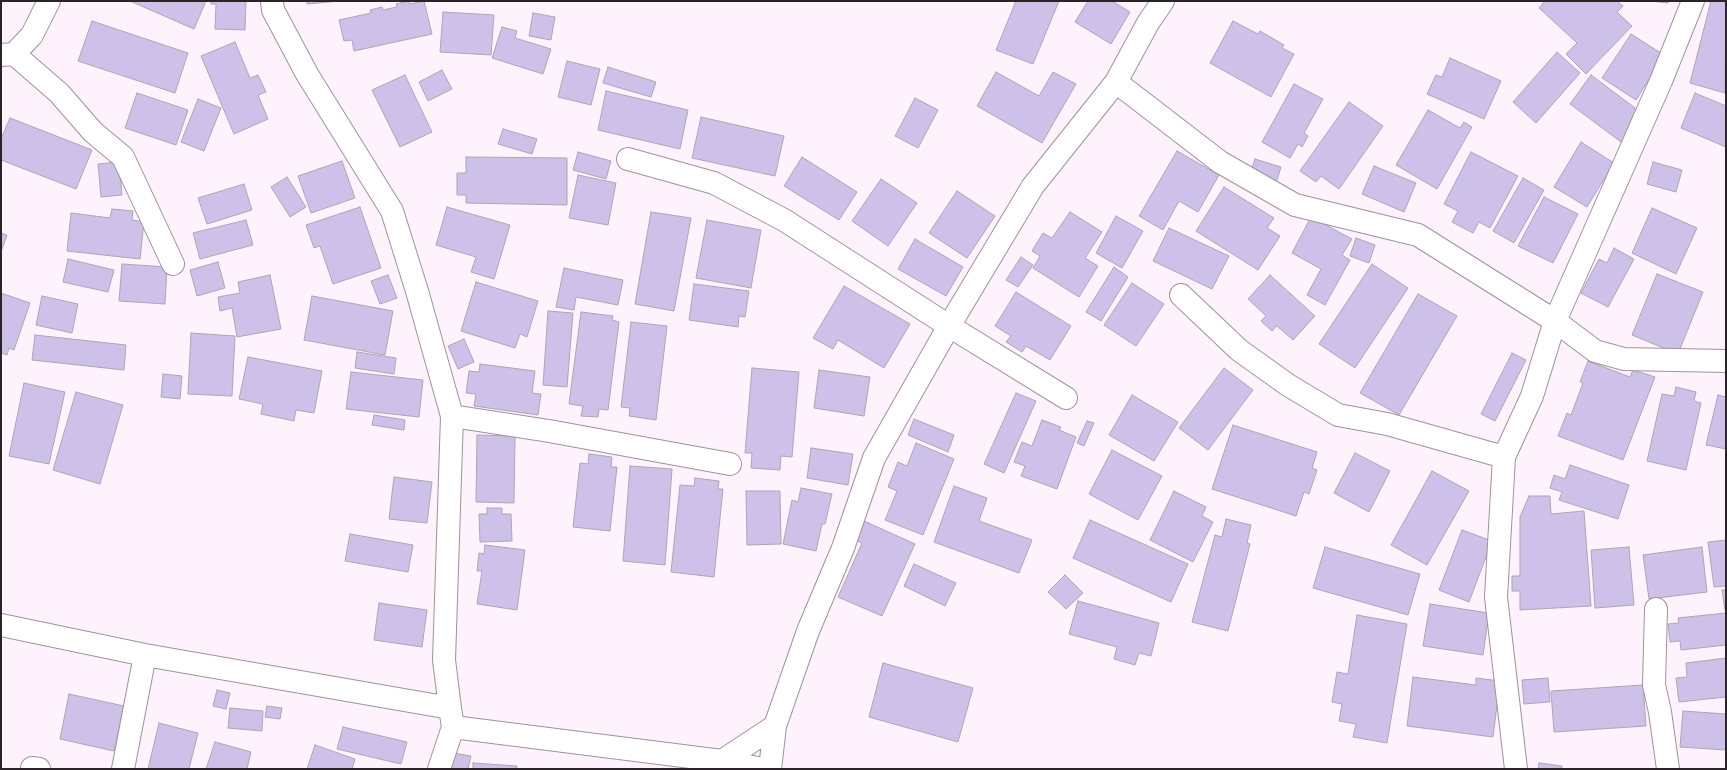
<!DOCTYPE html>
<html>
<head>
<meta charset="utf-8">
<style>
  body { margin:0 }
  #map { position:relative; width:1727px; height:770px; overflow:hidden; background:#fef2fc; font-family:Roboto,sans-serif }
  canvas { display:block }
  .frame { position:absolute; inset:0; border:2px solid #2a2429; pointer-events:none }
</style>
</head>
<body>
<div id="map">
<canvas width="1727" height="770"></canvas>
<div class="frame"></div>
</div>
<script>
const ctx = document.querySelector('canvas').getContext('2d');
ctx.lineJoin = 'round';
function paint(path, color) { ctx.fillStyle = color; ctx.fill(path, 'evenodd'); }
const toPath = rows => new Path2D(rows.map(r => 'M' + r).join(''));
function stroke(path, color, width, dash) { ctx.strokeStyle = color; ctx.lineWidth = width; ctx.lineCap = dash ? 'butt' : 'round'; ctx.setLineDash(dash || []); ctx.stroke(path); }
const building = toPath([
  [130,1,206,1,194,29,130,1],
  [211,1,246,1,245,30,215,29,216,4,211,4,211,1],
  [307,1,340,1,307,4,307,1],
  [409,1,410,4,424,1,432,34,354,51,352,40,344,41,339,20,371,13,370,10,382,7,383,10,397,7,396,4,409,1],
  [1016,1,1059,1,1033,64,996,50,1016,1],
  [1088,1,1112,1,1130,12,1111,44,1075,22,1088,1],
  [1545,1,1617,1,1623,6,1617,12,1632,26,1586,74,1566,54,1577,43,1539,8,1545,1],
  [1650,1,1668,1,1668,3,1650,1],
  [1711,1,1726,1,1725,93,1690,83,1711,1],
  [443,12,494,15,491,55,440,52,443,12],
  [533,13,555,17,551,40,529,36,533,13],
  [92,21,188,53,175,93,78,61,92,21],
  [1233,21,1258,34,1260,31,1284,45,1282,48,1294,54,1271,97,1210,63,1233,21],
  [502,27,517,31,515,38,551,49,543,74,492,58,502,27],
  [1631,34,1664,55,1636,100,1602,78,1631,34],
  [235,42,250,78,258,75,266,92,258,95,268,119,234,134,201,56,235,42],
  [1557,52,1580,73,1536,123,1513,102,1557,52],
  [1450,58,1501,81,1484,119,1427,94,1436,75,1442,77,1450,58],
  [567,61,600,69,591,105,558,97,567,61],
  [608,67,656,82,651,97,603,83,608,67],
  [442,70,452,89,428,101,419,82,442,70],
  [996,72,1039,96,1053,72,1076,84,1042,143,977,106,996,72],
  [405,75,432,132,400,147,372,90,405,75],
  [1591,75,1643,114,1621,142,1570,104,1591,75],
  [1294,84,1323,99,1304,133,1308,136,1302,147,1298,144,1290,158,1262,142,1294,84],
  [606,91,688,110,680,149,598,130,606,91],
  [137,93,188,110,176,145,125,128,137,93],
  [1695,93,1726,106,1726,147,1681,128,1695,93],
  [915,98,938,110,918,148,895,136,915,98],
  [198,99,221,108,204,151,181,142,198,99],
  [1349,102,1383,126,1339,189,1321,176,1316,182,1300,171,1349,102],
  [1428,110,1460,128,1464,122,1472,127,1437,189,1396,165,1428,110],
  [701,117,784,136,775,176,692,158,701,117],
  [10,118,92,150,76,189,1,160,1,139,10,118],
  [503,129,537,139,532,154,498,144,503,129],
  [1581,142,1614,163,1587,207,1554,187,1581,142],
  [1177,151,1219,175,1198,212,1179,201,1163,230,1139,216,1177,151],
  [578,152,611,161,606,179,573,170,578,152],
  [1471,152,1518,176,1490,228,1479,222,1473,233,1452,222,1458,211,1444,204,1471,152],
  [466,157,567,158,567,205,466,203,466,195,457,195,457,173,466,173,466,157],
  [802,157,857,192,839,220,784,186,802,157],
  [1255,159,1281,167,1276,183,1250,174,1255,159],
  [342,161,355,198,311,213,298,176,342,161],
  [119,162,122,195,101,197,98,164,119,162],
  [1653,162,1682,170,1676,192,1647,184,1653,162],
  [1374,166,1416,183,1404,212,1362,194,1374,166],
  [578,175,616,183,608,225,569,218,578,175],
  [287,177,306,207,290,217,271,187,287,177],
  [1523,178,1544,190,1514,243,1493,231,1523,178],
  [881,179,917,203,888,246,852,221,881,179],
  [244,184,252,210,207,224,198,198,244,184],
  [1224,187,1274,218,1267,228,1280,236,1258,270,1196,231,1224,187],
  [957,191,995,216,967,258,929,233,957,191],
  [1544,197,1578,214,1553,263,1518,246,1544,197],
  [360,207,381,268,333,284,320,246,314,248,306,225,360,207],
  [447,207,510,225,494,279,471,272,476,257,436,245,447,207],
  [1652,208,1697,228,1676,274,1632,253,1652,208],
  [112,209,133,211,132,220,144,222,140,259,67,251,71,213,110,218,112,209],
  [651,212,691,218,674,311,635,304,651,212],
  [1070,212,1102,232,1085,258,1098,266,1079,297,1033,268,1040,256,1032,251,1043,233,1052,238,1070,212],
  [1116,216,1143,231,1122,268,1096,253,1116,216],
  [1311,217,1352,239,1342,255,1350,260,1325,305,1307,295,1321,269,1292,253,1311,217],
  [246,220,253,245,200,259,193,233,246,220],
  [707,220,761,230,751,288,696,278,707,220],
  [1169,228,1229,256,1212,289,1153,261,1169,228],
  [1,233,7,235,1,252,1,233],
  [1356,238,1375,245,1369,263,1350,256,1356,238],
  [915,239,963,267,946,296,898,269,915,239],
  [1614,248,1634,259,1608,307,1581,293,1599,259,1607,263,1614,248],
  [1021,257,1033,265,1018,287,1006,280,1021,257],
  [68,259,114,270,108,292,63,282,68,259],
  [218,262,225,288,197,296,190,270,218,262],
  [122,264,167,267,165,304,119,301,122,264],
  [1372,264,1408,288,1355,368,1319,344,1372,264],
  [1114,267,1128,277,1101,321,1086,312,1114,267],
  [564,268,623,280,618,305,576,297,574,310,556,307,564,268],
  [1657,274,1703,292,1678,354,1632,335,1657,274],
  [270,275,281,329,237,337,232,308,220,311,218,297,240,293,238,282,270,275],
  [388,275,397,298,380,304,371,281,388,275],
  [1270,275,1315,316,1293,340,1277,326,1272,331,1261,321,1266,316,1248,299,1270,275],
  [476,282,538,301,527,337,520,334,515,348,461,331,476,282],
  [1132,283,1164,304,1136,346,1104,325,1132,283],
  [694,284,749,291,745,317,739,316,738,327,689,320,694,284],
  [844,286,910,324,884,368,838,340,833,349,813,338,844,286],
  [1016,292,1071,326,1050,360,1026,346,1022,352,1006,342,1011,336,995,326,1016,292],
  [1,293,30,303,14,350,9,348,7,355,1,353,1,293],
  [1418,294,1457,316,1399,415,1360,393,1418,294],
  [42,296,78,304,72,333,36,325,42,296],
  [312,296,393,311,385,355,304,340,312,296],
  [548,311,573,313,567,387,543,385,548,311],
  [581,312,613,316,612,320,619,322,608,410,599,409,598,417,581,416,583,406,569,404,581,312],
  [631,322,667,326,656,420,629,416,630,408,621,407,631,322],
  [191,333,235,336,232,396,188,394,191,333],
  [35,335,126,345,124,370,32,360,35,335],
  [464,339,474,362,458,369,448,346,464,339],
  [357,352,396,358,394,374,355,368,357,352],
  [1512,353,1526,360,1495,421,1481,414,1512,353],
  [248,357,322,371,314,413,296,410,294,421,261,414,263,404,239,399,248,357],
  [1588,361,1630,377,1633,370,1655,377,1623,460,1558,436,1567,413,1571,415,1583,383,1580,382,1588,361],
  [480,364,535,371,532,393,541,394,538,415,474,406,476,394,466,393,469,371,479,372,480,364],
  [752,368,799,372,792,457,781,456,780,470,751,468,752,453,745,453,752,368],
  [1224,368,1253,390,1208,450,1179,428,1224,368],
  [819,370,870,377,864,416,814,408,819,370],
  [351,372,423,380,419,417,346,409,351,372],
  [163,374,182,376,180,399,161,397,163,374],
  [24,383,65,392,49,464,9,456,24,383],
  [1676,387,1696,392,1694,401,1701,403,1686,470,1647,461,1662,394,1674,396,1676,387],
  [76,392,123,405,100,484,53,470,76,392],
  [1016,393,1036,401,1004,473,984,464,1016,393],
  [1132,395,1178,422,1154,461,1109,435,1132,395],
  [1718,395,1726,397,1726,449,1706,445,1718,395],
  [374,415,405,420,404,430,372,425,374,415],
  [914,419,954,435,948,452,908,435,914,419],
  [1042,420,1061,427,1059,430,1076,437,1057,489,1021,476,1025,466,1014,462,1022,442,1032,446,1042,420],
  [1087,421,1094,423,1084,446,1077,443,1087,421],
  [1233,425,1317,452,1312,468,1317,470,1309,494,1304,492,1296,516,1212,489,1233,425],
  [477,435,515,436,514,503,476,502,477,435],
  [916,443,954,459,923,535,885,520,897,491,888,487,898,462,907,466,916,443],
  [811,448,853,454,848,485,807,478,811,448],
  [1112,450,1162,476,1138,520,1089,494,1112,450],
  [1355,453,1390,471,1369,512,1334,493,1355,453],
  [589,454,612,457,611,467,617,467,610,531,573,527,580,463,588,464,589,454],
  [1570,465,1629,485,1618,519,1559,500,1562,492,1550,488,1554,475,1565,479,1570,465],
  [630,466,672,469,665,565,623,561,630,466],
  [1432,471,1469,491,1427,565,1391,545,1432,471],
  [394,477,432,482,427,523,389,519,394,477],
  [695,478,719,481,718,489,723,489,714,577,671,572,680,485,694,486,695,478],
  [954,486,987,498,979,521,1032,540,1019,573,934,542,954,486],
  [801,488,832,494,825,524,822,524,816,551,783,544,792,500,798,502,801,488],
  [746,491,780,491,781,544,747,545,746,491],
  [1174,491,1206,507,1202,516,1213,522,1193,562,1150,540,1174,491],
  [1529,496,1550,496,1551,514,1584,511,1591,606,1520,610,1520,591,1512,591,1512,576,1520,576,1520,517,1529,496],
  [487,508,502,508,502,514,511,514,512,541,480,542,479,514,487,514,487,508],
  [1226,519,1251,525,1247,543,1250,544,1228,631,1192,622,1215,535,1222,537,1226,519],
  [1090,520,1188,564,1171,602,1073,558,1090,520],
  [864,521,915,544,882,616,838,597,862,543,855,540,864,521],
  [1462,530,1492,541,1469,602,1439,590,1462,530],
  [350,534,413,545,408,572,345,561,350,534],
  [1726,540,1726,586,1714,587,1708,542,1726,540],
  [485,545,525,550,517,610,477,604,482,571,477,571,479,553,484,554,485,545],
  [1325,547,1420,574,1408,615,1313,588,1325,547],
  [1629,547,1634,605,1595,608,1591,550,1629,547],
  [1702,547,1707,592,1649,599,1643,555,1702,547],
  [914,564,956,583,945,606,904,586,914,564],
  [1065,575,1083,593,1066,609,1048,592,1065,575],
  [1722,590,1726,590,1726,610,1725,610,1722,590],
  [1078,601,1159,623,1151,656,1139,653,1135,665,1114,659,1117,647,1069,634,1078,601],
  [379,603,427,610,422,647,374,640,379,603],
  [1430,604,1489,613,1483,655,1423,646,1430,604],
  [1726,613,1726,645,1681,650,1680,641,1670,642,1668,624,1679,623,1678,618,1726,613],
  [1357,615,1407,624,1387,743,1353,737,1356,724,1339,721,1342,704,1332,702,1337,672,1348,674,1357,615],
  [1726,658,1726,697,1679,702,1676,678,1687,677,1686,663,1726,658],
  [883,663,973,688,958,742,869,717,883,663],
  [1413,677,1476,685,1476,678,1500,681,1493,737,1407,726,1413,677],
  [1548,678,1550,702,1524,704,1522,680,1548,678],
  [1643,685,1646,726,1554,732,1551,691,1643,685],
  [217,690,230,693,226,709,213,706,217,690],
  [69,694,124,706,114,751,60,739,69,694],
  [267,706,282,708,280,719,265,717,267,706],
  [230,708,263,711,262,731,228,728,230,708],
  [1683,711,1726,714,1726,750,1680,747,1683,711],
  [159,723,198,733,189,769,148,769,159,723],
  [343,727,407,742,401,764,337,749,343,727],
  [215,742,251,752,247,769,206,769,215,742],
  [315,745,355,759,352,769,307,769,315,745],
  [454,753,471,756,468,769,451,769,454,753],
  [473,763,517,766,517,769,473,769,473,763],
  [1539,763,1562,766,1562,769,1538,769,1539,763]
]);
paint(building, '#cec1e9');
stroke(building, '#aaa6b5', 1);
const street = toPath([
  [272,1,273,10,307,74,392,211,417,291,452,416,444,660,450,708],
  [14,54,59,93,93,132,123,157,173,264],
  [1,55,14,54,32,35,49,1],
  [1116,82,1220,162,1295,205,1418,235,1555,321,1595,351,1624,359,1726,361],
  [628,159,714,183,784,220,949,326,1066,398],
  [1181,295,1239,350,1288,385,1338,415,1387,424,1504,457],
  [452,416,549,431,730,464],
  [1656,609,1654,685,1660,712,1668,769],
  [1,625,145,655,450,708,453,727,722,761,763,769],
  [722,761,775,726],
  [32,768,39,769],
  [123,769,145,655],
  [439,769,453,727],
  [770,769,775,726,808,631,843,548,874,458,949,326,1033,186,1116,82,1148,23,1163,1],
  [1516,769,1496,597,1504,457,1532,396,1555,321,1661,81,1693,1]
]);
stroke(street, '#a0929d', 24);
stroke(street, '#fff', 22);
</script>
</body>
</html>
